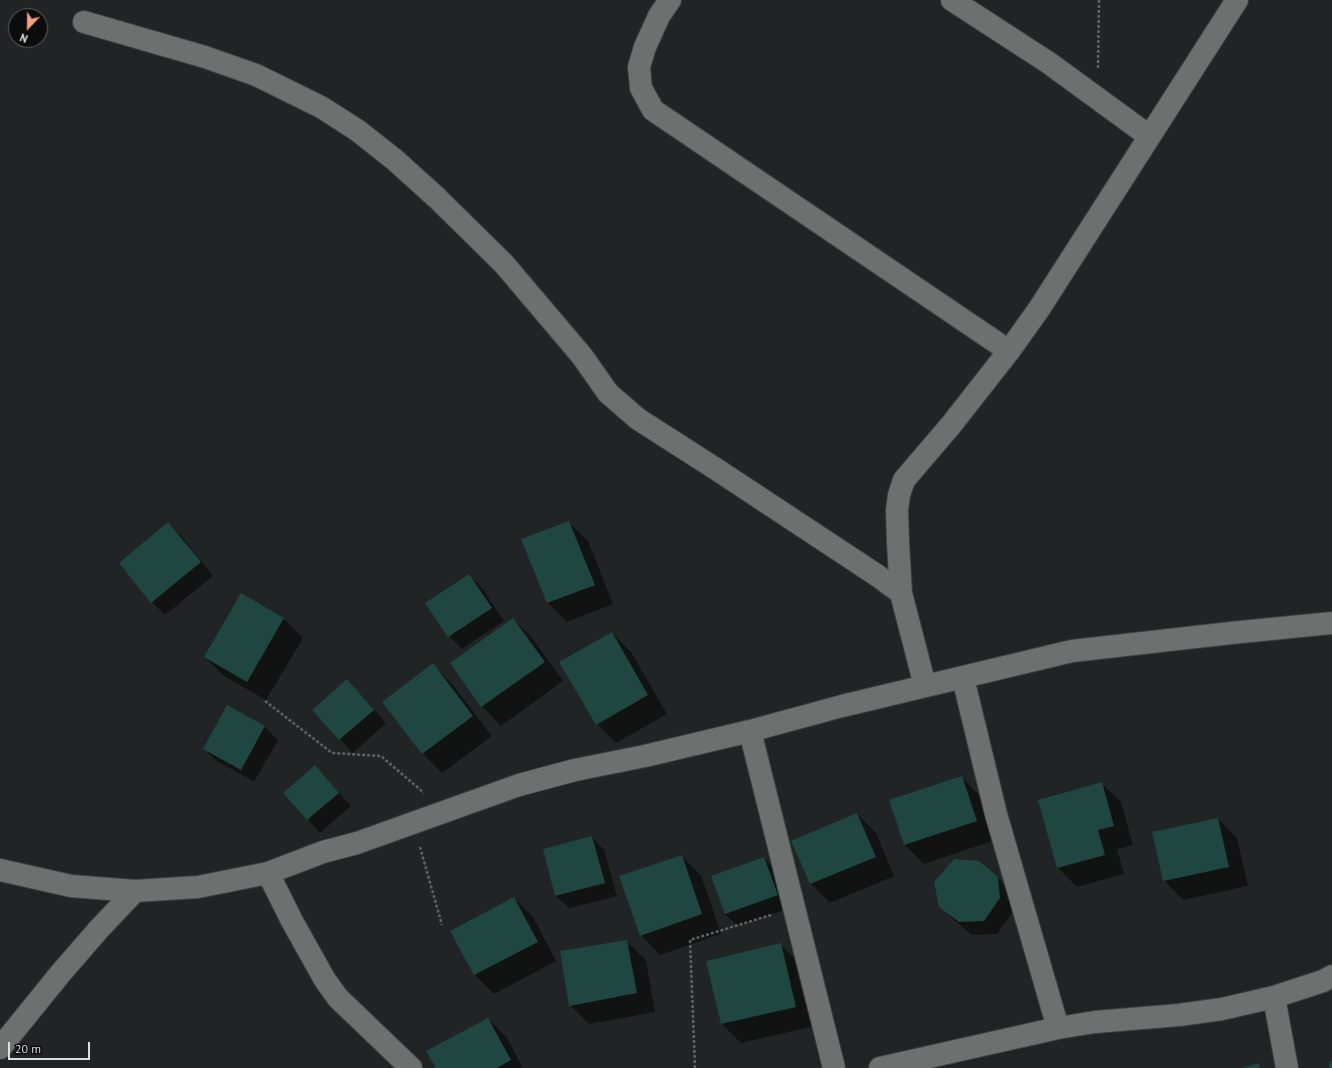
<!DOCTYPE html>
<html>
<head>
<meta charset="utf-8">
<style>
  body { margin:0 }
  #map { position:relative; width:1332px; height:1068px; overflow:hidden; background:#202424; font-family:"PT Sans",sans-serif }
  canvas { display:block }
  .north { position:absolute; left:8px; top:8px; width:40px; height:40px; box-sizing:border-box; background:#0b0d0d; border:1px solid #5f6161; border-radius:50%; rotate:202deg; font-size:11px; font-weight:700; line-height:16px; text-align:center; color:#dcdfdf }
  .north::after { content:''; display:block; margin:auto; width:14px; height:18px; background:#f49e87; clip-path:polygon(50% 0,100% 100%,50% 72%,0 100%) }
  .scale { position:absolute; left:8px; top:1042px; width:82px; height:18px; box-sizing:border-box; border:2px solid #dcdfdf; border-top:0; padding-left:5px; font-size:12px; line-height:14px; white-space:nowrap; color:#dcdfdf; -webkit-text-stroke:3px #0b0d0d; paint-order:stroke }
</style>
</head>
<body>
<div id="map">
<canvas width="1332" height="1068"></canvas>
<div class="north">N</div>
<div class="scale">20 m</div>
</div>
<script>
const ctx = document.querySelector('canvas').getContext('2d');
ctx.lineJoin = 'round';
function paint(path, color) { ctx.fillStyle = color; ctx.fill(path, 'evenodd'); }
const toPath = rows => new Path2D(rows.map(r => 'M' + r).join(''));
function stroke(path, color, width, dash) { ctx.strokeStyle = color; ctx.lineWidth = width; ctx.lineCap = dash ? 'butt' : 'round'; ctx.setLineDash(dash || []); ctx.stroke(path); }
paint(toPath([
  [568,522,588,541,613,604,567,622,548,603,523,540],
  [168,523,181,536,213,576,165,615,152,602],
  [469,575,482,588,504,621,462,649,449,636,427,603],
  [283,618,303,638,266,700,224,676,205,657],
  [513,619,532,638,563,681,501,726,482,706,451,663],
  [612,633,631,652,667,714,616,743,597,724],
  [433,665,452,684,492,736,442,773,423,754,384,702],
  [347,680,386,723,353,753,313,710],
  [227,706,265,727,278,740,254,782,217,761,204,749],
  [315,766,351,806,320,833,284,793],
  [962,778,981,797,995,840,924,864,905,845],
  [1101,783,1121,802,1133,845,1117,849,1124,874,1077,887,1058,868],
  [857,814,876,833,894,876,830,903,811,884,793,841],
  [1218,819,1237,838,1248,886,1183,900,1164,880],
  [592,837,604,850,617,896,569,908,556,896],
  [681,856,701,875,721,934,660,955,641,935],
  [764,858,777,871,790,908,738,926,725,914],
  [997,877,1010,891,1013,912,997,934,972,935,953,919,940,906],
  [514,898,533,917,556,961,494,994,475,975,452,931],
  [626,941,646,960,655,1012,589,1024,570,1005],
  [780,944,799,963,815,1026,741,1043,722,1024],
  [488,1019,507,1038,523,1068,437,1068]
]), '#0007');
paint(toPath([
  [569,521,595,585,547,603,521,539],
  [168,522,201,562,151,603,119,563],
  [469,574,492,608,448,637,425,603],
  [241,593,284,618,247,682,204,657],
  [513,618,545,662,481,707,450,663],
  [612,632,648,695,596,725,559,662],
  [433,663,473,716,422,754,382,702],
  [347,679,374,710,339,740,312,710],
  [227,705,265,726,241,770,203,749],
  [315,765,339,793,307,820,283,793],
  [962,776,977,821,904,845,889,800],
  [1102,782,1114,826,1098,830,1105,855,1057,868,1038,800],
  [857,813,876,857,810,884,791,841],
  [1218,818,1229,867,1163,881,1152,832],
  [592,836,605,883,555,896,543,849],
  [682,855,702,914,640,936,619,876],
  [764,857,778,895,725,914,711,876],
  [954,859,979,861,998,877,1000,898,984,921,959,922,939,907,934,882],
  [514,897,538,942,474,975,450,931],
  [627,940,637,993,569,1006,560,951],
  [781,943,796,1007,721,1024,706,961],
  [488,1018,511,1060,497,1068,436,1068,426,1051],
  [1330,1061,1332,1061,1332,1068,1329,1068],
  [1259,1063,1260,1068,1242,1068]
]), '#1f4641');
const minor = toPath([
  [670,0,659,16,645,47,639,67,641,88,653,110,1009,351],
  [952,0,1049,63,1149,136],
  [84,22,205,57,256,75,321,107,357,130,395,160,437,198,504,264,582,356,608,393,638,419,716,469,878,576,901,593],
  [963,678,996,814,1058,1028],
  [925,686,901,593,898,543,897,510,899,495,904,480,951,425,1009,351,1039,309,1237,0],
  [750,731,834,1068],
  [0,870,71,886,135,891,198,887,268,873,323,852,357,843,519,785,575,770,645,756,750,731,842,706,1072,651,1231,633,1332,623],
  [268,873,292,921,325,980,338,998,411,1068],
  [1274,997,1287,1068],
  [0,1048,60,974,99,929,135,891],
  [880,1068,1058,1028,1095,1022,1179,1015,1222,1009,1274,997,1323,981,1332,976]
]);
stroke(minor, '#3c403f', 24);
stroke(toPath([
  [1098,68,1099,0],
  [265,701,332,753,381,756,424,793],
  [420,847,442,925],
  [695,1068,690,940,771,915]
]), '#5f6262', 2.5, [3, 2]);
stroke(minor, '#6c7170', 22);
</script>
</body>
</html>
